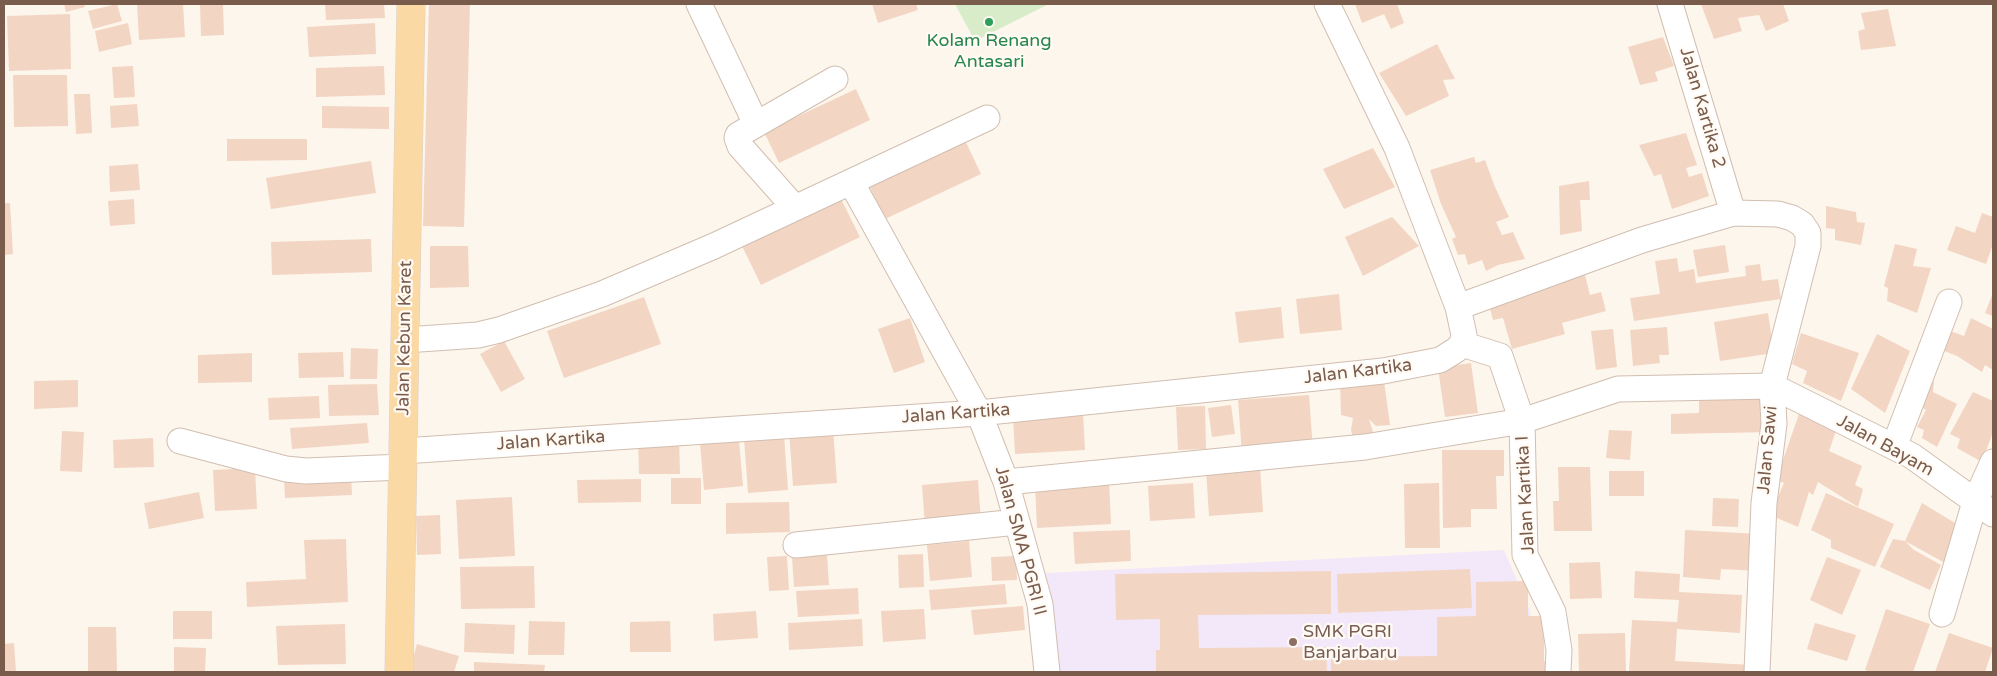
<!DOCTYPE html>
<html>
<head>
<meta charset="utf-8">
<style>
  body { margin:0 }
  #map { position:relative; width:1997px; height:676px; overflow:hidden; background:#fdf6ec; font-family:"Varela Round",sans-serif }
  canvas { display:block }
  .frame { position:absolute; inset:0; border:5px solid #7a5c4d; pointer-events:none }
</style>
</head>
<body>
<div id="map">
<canvas width="1997" height="676"></canvas>
<div class="frame"></div>
</div>
<script>
const ctx = document.querySelector('canvas').getContext('2d');
ctx.lineJoin = 'round';
function paint(path, color) { ctx.fillStyle = color; ctx.fill(path, 'evenodd'); }
const toPath = rows => new Path2D(rows.map(r => 'M' + r).join(''));
function stroke(path, color, width, dash) { ctx.strokeStyle = color; ctx.lineWidth = width; ctx.lineCap = dash ? 'butt' : 'round'; ctx.setLineDash(dash || []); ctx.stroke(path); }
function label(font, color, halo, rows, align = 'center') {
  ctx.font = font + ' "Varela Round",sans-serif'; ctx.lineWidth = 4.5; ctx.setLineDash([]); ctx.textBaseline = 'middle'; ctx.strokeStyle = halo; ctx.fillStyle = color; for (const [text, x, y, turn = 0] of rows) {
    ctx.save(); ctx.translate(x, y); ctx.rotate((+turn || 0) * Math.PI / 180); ctx.textAlign = isNaN(turn) ? turn : align; if (halo) ctx.strokeText(text, 0, 0); ctx.fillText(text, 0, 0); ctx.restore();
  }
}
paint(toPath([
  [1504,550,1530,611,1535,672,1058,672,1046,573]
]), '#f3e8fa');
paint(toPath([
  [955,4,1049,4,975,41]
]), '#d8ecc9');
paint(toPath([
  [64,4,84,4,85,7,66,12],
  [117,4,122,21,93,29,88,11],
  [137,4,183,4,185,37,139,40],
  [200,4,223,4,224,35,201,36],
  [325,4,384,4,385,18,326,20],
  [429,4,470,4,464,227,423,226],
  [872,4,916,4,918,10,878,23],
  [1355,4,1397,4,1404,23,1391,29,1384,14,1362,23],
  [1701,4,1783,4,1789,21,1766,31,1759,15,1738,18,1742,31,1714,39],
  [1888,9,1896,46,1861,50,1858,31,1865,29,1861,13],
  [70,14,71,69,9,71,7,16],
  [128,23,132,44,99,52,95,31],
  [375,23,376,54,309,57,307,27],
  [1663,37,1674,66,1655,72,1658,81,1640,85,1628,47],
  [1437,44,1455,79,1443,80,1449,96,1406,116,1379,73],
  [133,66,135,97,114,98,112,67],
  [384,66,385,95,316,97,316,68],
  [13,75,67,75,68,126,14,127],
  [856,89,870,120,779,163,764,132],
  [74,94,90,94,92,133,76,134],
  [137,104,139,126,111,128,110,106],
  [322,106,389,107,389,129,322,128],
  [1686,133,1697,165,1686,168,1689,177,1702,173,1709,196,1672,209,1661,174,1654,176,1639,145],
  [962,134,981,174,885,219,866,179],
  [227,139,307,139,307,160,227,161],
  [1373,148,1395,187,1344,209,1323,169],
  [1474,157,1476,163,1485,160,1495,187,1509,217,1496,222,1502,235,1513,232,1525,259,1498,265,1486,271,1482,260,1468,265,1465,254,1458,255,1452,239,1456,237,1441,204,1430,170],
  [371,161,376,193,271,209,266,178],
  [138,164,140,190,110,192,109,166],
  [1589,181,1590,200,1580,200,1582,231,1560,235,1559,186],
  [134,199,135,224,110,226,108,201],
  [841,199,860,237,761,285,742,246],
  [4,203,10,203,13,254,4,255],
  [1826,206,1856,212,1857,222,1865,223,1861,245,1835,240,1835,229,1826,228],
  [1982,213,1993,217,1993,244,1986,264,1947,250,1956,226,1975,233],
  [1392,217,1419,246,1363,276,1345,237],
  [371,239,372,272,272,275,271,242],
  [1895,244,1917,249,1913,266,1931,268,1917,313,1887,301,1888,288,1884,286],
  [1725,245,1729,272,1698,277,1693,250],
  [430,246,468,246,469,287,430,288],
  [1677,258,1679,272,1694,269,1696,283,1746,276,1745,266,1760,264,1762,281,1778,279,1781,299,1634,321,1630,298,1660,294,1655,261],
  [1585,275,1590,295,1601,292,1606,311,1562,323,1565,334,1512,349,1503,318,1493,320,1488,301],
  [1993,293,1993,316,1985,313],
  [1339,294,1342,330,1300,334,1296,299],
  [644,297,661,344,564,378,547,331],
  [1281,307,1284,338,1239,343,1235,312],
  [1768,313,1774,353,1720,361,1714,322],
  [910,318,925,362,894,373,878,329],
  [1971,318,1993,329,1993,370,1985,365,1982,372,1957,356,1932,346,1939,327,1964,336],
  [1667,327,1669,355,1659,355,1660,363,1633,366,1630,330],
  [1613,329,1617,367,1596,370,1591,331],
  [1801,333,1859,353,1841,401,1803,383,1807,371,1792,364],
  [1877,334,1910,351,1885,413,1851,389],
  [504,341,525,379,501,392,480,354],
  [351,348,378,349,377,379,350,379],
  [343,352,344,377,299,378,298,353],
  [252,353,252,382,198,383,198,355],
  [1471,363,1478,413,1445,417,1438,368],
  [1383,374,1390,425,1376,426,1369,419,1374,435,1354,442,1351,430,1353,418,1341,415,1340,379],
  [1926,378,1934,382,1933,392,1957,404,1937,447,1922,438,1924,430,1917,427,1926,410,1916,404],
  [78,380,78,407,34,409,34,381],
  [377,384,379,415,329,416,328,385],
  [1769,388,1770,432,1671,434,1671,414,1699,413,1699,390],
  [1973,392,1993,401,1993,432,1982,462,1957,448,1960,439,1950,434],
  [1309,395,1313,450,1242,454,1238,400],
  [319,396,320,418,269,420,268,398],
  [1231,405,1235,434,1212,437,1208,408],
  [1205,406,1206,449,1178,450,1176,407],
  [1083,413,1085,450,1015,454,1013,416],
  [1799,414,1837,428,1829,451,1862,466,1855,485,1863,489,1858,507,1818,482,1813,495,1809,492,1798,527,1770,515,1784,483,1776,480],
  [367,423,369,443,292,449,290,428],
  [833,428,837,483,793,486,789,431],
  [1609,430,1632,431,1630,460,1606,458],
  [62,431,84,432,82,472,60,471],
  [784,435,788,490,748,493,744,438],
  [153,438,154,467,114,468,113,440],
  [679,438,680,474,639,474,638,439],
  [739,440,743,486,704,490,700,443],
  [1442,450,1504,450,1504,476,1496,476,1497,509,1471,509,1471,527,1443,528],
  [1260,466,1263,512,1209,516,1206,469],
  [1558,467,1590,467,1592,531,1554,531,1553,501,1559,501],
  [255,468,257,509,215,511,213,470],
  [1609,471,1644,471,1644,496,1609,496],
  [351,473,352,495,285,498,284,476],
  [671,478,701,478,701,504,671,504],
  [641,479,641,502,578,503,577,480],
  [978,480,981,522,925,527,922,485],
  [1109,480,1111,524,1037,528,1035,484],
  [1193,483,1195,518,1150,521,1148,486],
  [1439,483,1440,548,1405,548,1404,484],
  [199,492,204,518,149,529,144,503],
  [1826,493,1894,524,1875,567,1831,548,1831,540,1811,530],
  [512,497,515,556,459,559,456,500],
  [1713,498,1739,499,1738,527,1712,526],
  [789,502,790,532,726,534,726,503],
  [1922,503,1960,526,1945,563,1905,541,1914,550,1941,565,1930,590,1880,567,1893,539,1905,541],
  [440,515,441,554,417,555,416,516],
  [1130,530,1131,561,1075,564,1073,532],
  [1685,530,1759,534,1757,571,1721,569,1720,580,1683,577],
  [346,539,348,602,247,607,246,582,306,579,304,540],
  [969,541,972,577,930,581,927,545],
  [923,554,924,587,899,588,898,555],
  [827,555,829,585,794,587,792,557],
  [787,556,789,590,769,591,767,557],
  [1016,556,1017,580,992,581,991,557],
  [1827,557,1861,570,1842,615,1810,600],
  [1600,562,1602,598,1570,599,1569,563],
  [534,566,535,608,461,609,460,567],
  [1470,569,1472,608,1338,613,1337,574],
  [1331,571,1331,614,1198,615,1199,648,1326,647,1327,672,1156,672,1156,650,1160,650,1160,619,1116,620,1115,574],
  [1635,571,1680,574,1679,592,1742,595,1740,633,1677,629,1675,661,1752,665,1752,672,1629,672,1632,620,1677,622,1679,600,1634,598],
  [1528,581,1528,616,1544,616,1544,661,1550,661,1550,672,1331,672,1331,657,1437,656,1437,617,1476,616,1476,582],
  [1005,584,1007,604,931,610,929,590],
  [858,588,859,614,798,617,796,591],
  [1023,606,1025,630,974,635,971,610],
  [924,609,926,639,883,642,881,611],
  [1886,609,1930,624,1913,672,1871,672,1865,670],
  [173,611,212,611,212,639,173,639],
  [756,611,758,638,714,641,713,614],
  [862,619,863,646,789,650,788,623],
  [529,621,565,622,564,655,528,655],
  [670,621,671,652,630,652,630,622],
  [465,623,515,625,514,654,464,652],
  [1815,623,1856,635,1847,661,1807,649],
  [345,624,346,664,278,665,276,626],
  [88,627,116,627,117,672,88,672],
  [1625,633,1626,672,1579,672,1578,634],
  [1949,633,1993,648,1985,672,1935,672],
  [14,643,16,672,4,672,4,644],
  [417,644,459,656,454,672,409,672],
  [174,647,206,648,205,672,174,672],
  [474,662,545,665,544,672,474,672]
]), '#f3d5c3');
const minor = toPath([
  [699,4,756,124],
  [1670,4,1733,213],
  [851,182,979,413,1006,482,1040,604,1047,672],
  [795,208,740,146,737,138,738,135,835,79],
  [1458,307,1642,240,1733,213,1778,214,1792,218,1802,224,1808,233,1808,246,1772,386,1774,424,1764,503,1757,672],
  [405,340,478,335,499,330,602,294,714,246,987,118],
  [1462,344,1500,356,1522,421,1525,555,1553,612,1559,650,1558,672],
  [180,441,286,469,306,471,403,467],
  [1894,447,1949,302],
  [403,451,979,413,1383,371,1440,360,1456,350,1462,344,1464,335,1458,307,1397,148,1327,4],
  [1006,482,1365,447,1522,421,1618,389,1772,386,1912,456,1993,514],
  [796,545,1017,522],
  [1942,614,1975,502,1993,462]
]);
const major = toPath([
  [399,672,411,4]
]);
stroke(minor, '#d1beb0', 27);
stroke(major, '#dad1cd', 29);
stroke(minor, '#fff', 25);
stroke(major, '#fbd9a5', 28);
for (const [x, y, r, color] of [
  [989,22,5,"#2e9e5b"],
  [1293,642,5,"#8d6e63"]
]) { const dot = new Path2D(); dot.arc(x, y, r, 0, 2 * Math.PI); ctx.fillStyle = color; ctx.fill(dot); stroke(dot, '#fffaf3', 2); }
label('18px', '#27864d', '#fffaf3', [
  ["Kolam Renang",989,41],
  ["Antasari",989,62]
]);
label('18px', '#7a5c4d', '#fffaf3', [
  ["Jalan Kartika 2",1702,108,74],
  ["Jalan Kebun Karet",405,338,-89],
  ["Jalan Kartika",1358,372,-7],
  ["Jalan Kartika",956,414,-4],
  ["Jalan Kartika",551,441,-4],
  ["Jalan Bayam",1885,446,29],
  ["Jalan Sawi",1768,450,-85],
  ["Jalan Kartika I",1526,495,-93],
  ["Jalan SMA PGRI II",1020,541,75]
]);
label('18px', '#785e54', '#fffaf3', [
  ["SMK PGRI",1303,632],
  ["Banjarbaru",1303,653]
], 'left');
</script>
</body>
</html>
